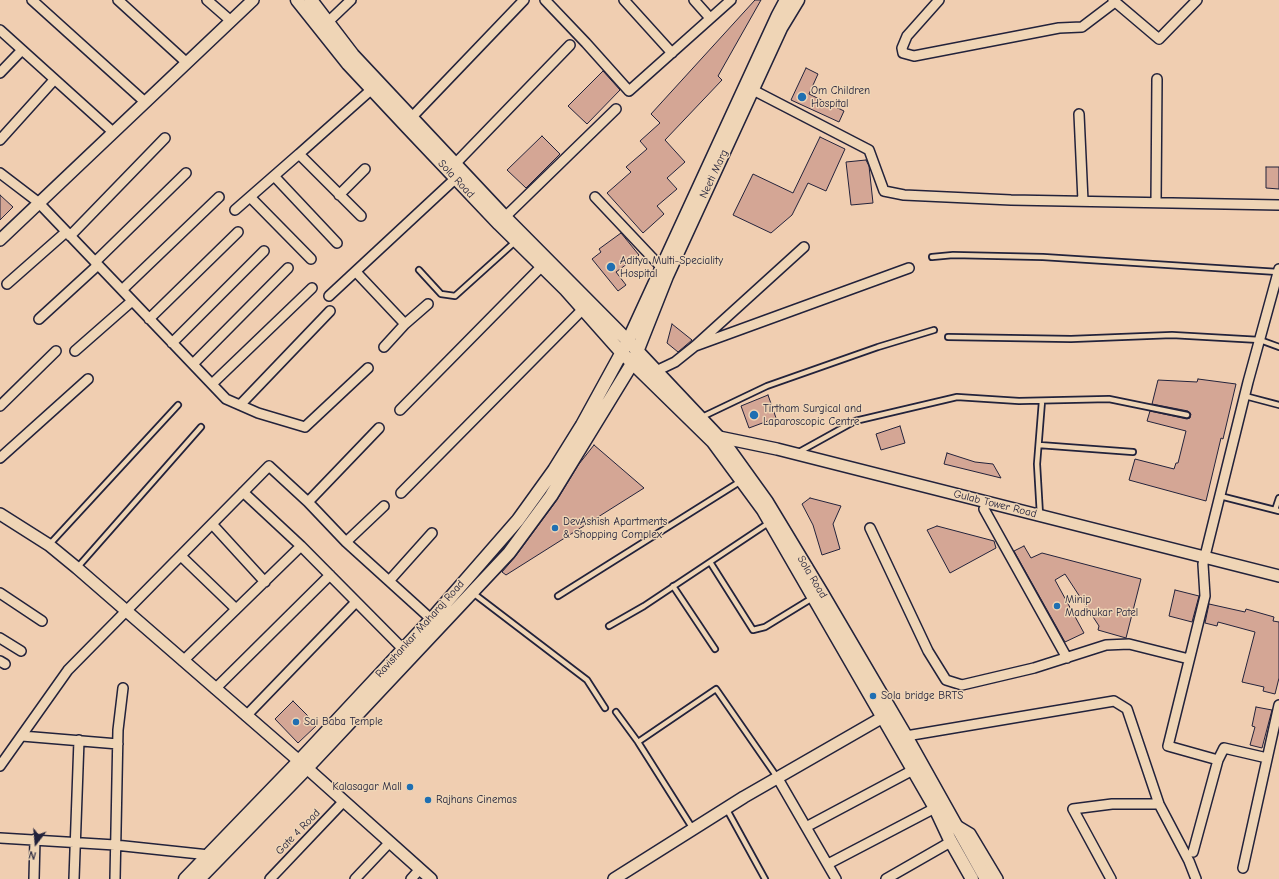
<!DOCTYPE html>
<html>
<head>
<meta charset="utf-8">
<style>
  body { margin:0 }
  #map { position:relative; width:1279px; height:879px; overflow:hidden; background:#f0ceb1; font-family:"Comic Neue",sans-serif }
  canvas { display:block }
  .north { position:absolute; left:16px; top:823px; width:40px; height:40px; -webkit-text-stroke:3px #efd5b6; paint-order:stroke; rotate:196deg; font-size:11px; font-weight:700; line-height:16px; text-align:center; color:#22223b }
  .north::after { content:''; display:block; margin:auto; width:14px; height:18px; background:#22223b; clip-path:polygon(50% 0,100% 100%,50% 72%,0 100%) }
</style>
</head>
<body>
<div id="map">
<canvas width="1279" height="879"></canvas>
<div class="north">N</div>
</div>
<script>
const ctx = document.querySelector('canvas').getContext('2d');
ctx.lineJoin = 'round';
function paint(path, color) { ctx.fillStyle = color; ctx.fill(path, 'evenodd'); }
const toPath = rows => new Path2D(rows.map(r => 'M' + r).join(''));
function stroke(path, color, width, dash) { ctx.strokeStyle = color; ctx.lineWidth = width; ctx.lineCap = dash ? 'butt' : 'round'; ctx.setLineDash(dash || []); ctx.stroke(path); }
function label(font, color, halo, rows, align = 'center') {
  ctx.font = font + ' "Comic Neue",sans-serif'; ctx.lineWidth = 3; ctx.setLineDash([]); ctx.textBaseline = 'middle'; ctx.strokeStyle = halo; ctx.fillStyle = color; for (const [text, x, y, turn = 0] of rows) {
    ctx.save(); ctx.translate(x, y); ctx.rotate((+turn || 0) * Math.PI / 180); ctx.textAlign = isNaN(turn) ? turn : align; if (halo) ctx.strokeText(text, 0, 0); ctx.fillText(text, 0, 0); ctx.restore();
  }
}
const building = toPath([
  [755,0,761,0,718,76,722,80,665,140,685,162,667,178,677,189,657,206,664,214,643,233,607,193,631,172,626,167,647,149,640,141,660,123,651,114,755,0],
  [806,68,818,74,809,94,844,111,839,122,791,100,806,68],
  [603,71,620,90,587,124,568,106,603,71],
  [542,136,560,154,526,188,507,170,542,136],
  [820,137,845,149,826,191,808,183,792,215,771,233,733,215,753,174,793,193,820,137],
  [866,160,869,166,873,203,851,205,846,162,866,160],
  [1266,167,1279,167,1279,189,1266,188,1266,167],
  [0,195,13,207,0,220,0,195],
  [621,233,639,255,616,272,626,285,618,291,592,259,601,252,599,249,621,233],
  [672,324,692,340,678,352,667,343,672,324],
  [1198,379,1236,384,1223,439,1221,438,1206,501,1129,480,1135,459,1174,469,1176,463,1178,463,1186,431,1147,421,1150,411,1187,419,1190,418,1191,414,1188,411,1152,404,1158,380,1197,382,1198,379],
  [768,395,776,418,749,428,741,406,768,395],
  [900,426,905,443,881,450,876,434,900,426],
  [594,445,644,488,506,575,502,572,515,557,557,500,579,464,594,445],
  [947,453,975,462,993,464,1001,478,944,464,947,453],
  [810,498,841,506,833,524,840,549,822,555,813,525,802,504,810,498],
  [937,526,994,541,996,548,950,573,927,530,937,526],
  [1024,546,1031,558,1042,553,1141,579,1126,638,1098,630,1099,626,1065,574,1055,580,1084,633,1065,642,1014,551,1024,546],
  [1175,590,1199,596,1192,622,1169,616,1175,590],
  [1209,604,1245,612,1246,609,1274,617,1273,621,1279,622,1279,678,1275,694,1263,691,1264,687,1242,682,1255,632,1218,622,1217,626,1205,623,1209,604],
  [293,701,317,725,298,743,275,719,293,701],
  [1256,707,1272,710,1262,748,1250,745,1255,727,1252,726,1256,707]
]);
paint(building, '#d4a695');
stroke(building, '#22223b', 1);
const service = toPath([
  [932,257,953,255,1043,257,1278,272],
  [419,270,441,294,455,296,516,241],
  [948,337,1071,339,1172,335,1260,340,1279,347],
  [1245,396,1279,405],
  [702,417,767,386,878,347,934,330],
  [1039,445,1133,452],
  [799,452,855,421,957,397,1019,401,1109,399,1187,415],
  [1220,496,1279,511],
  [1275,510,1279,498],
  [1040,515,1037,464,1042,401],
  [770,522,710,562,753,630,765,627,814,597],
  [49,545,178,405],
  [77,568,201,427],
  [673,586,715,649],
  [473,593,587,680,605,708],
  [558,596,741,481],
  [609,626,644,606,710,562],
  [616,712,638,742,693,829],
  [638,742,716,689,777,777],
  [726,808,765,879]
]);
const minor = toPath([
  [32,0,145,102],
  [118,0,187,63],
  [207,0,231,21],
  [545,0,586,43,629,91,731,0],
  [624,0,672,53],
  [694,0,710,18],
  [939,0,907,36,902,48,903,53,914,56,1059,28,1082,27,1115,2],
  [1113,0,1159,39,1197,0],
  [328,22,351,0],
  [0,30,113,132],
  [0,73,22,50],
  [753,90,869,150,884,191,904,195,1011,200,1279,205],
  [1079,114,1083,201],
  [412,117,524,0],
  [0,140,54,80],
  [299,154,372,89],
  [455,164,570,45],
  [0,173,38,202,226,399,258,413,305,427,368,368],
  [274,176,337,243],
  [339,195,365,169],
  [250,197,311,259],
  [595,197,661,267],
  [1156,202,1157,79],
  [235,210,299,154,361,216],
  [505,217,616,109],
  [70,236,165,138],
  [95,262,186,173],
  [356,272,405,324,428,304],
  [7,284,66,232],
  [122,290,219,197],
  [329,296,456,178],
  [39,319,98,265],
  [149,319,238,232],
  [172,343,264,251],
  [695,346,909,268],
  [384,347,405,324],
  [75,351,132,301],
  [193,364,288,268],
  [656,371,675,362,695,346,804,247],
  [212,384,312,288],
  [240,405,330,311],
  [0,406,56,351],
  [400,410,542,266],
  [0,458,88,379],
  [243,492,301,546,403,649],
  [401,493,583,309],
  [308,502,379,428],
  [384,506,346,542,431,619],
  [984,509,1067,658],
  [212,524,265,582],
  [870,528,928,651,946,680,962,685,1034,668,1106,645,1129,644,1189,659],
  [181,556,236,609],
  [389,581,432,533],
  [0,593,42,621],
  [0,638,21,651],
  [0,661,5,664],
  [183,661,301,546],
  [215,689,330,575],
  [246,716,356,602],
  [22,736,118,744],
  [906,736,1114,701,1127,709,1159,804,1189,861,1196,879],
  [1267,758,1224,748,1218,760,1168,746,1205,596,1203,564,1248,382,1279,269],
  [0,766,68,670,269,466,308,502,346,542],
  [777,777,836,879],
  [806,827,913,770],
  [0,838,115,845,209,855],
  [1193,852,1218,760],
  [828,864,935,808],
  [1243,868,1279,705],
  [34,879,35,839],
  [74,879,79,740],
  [115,879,118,730,123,688],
  [270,879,344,801],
  [355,879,390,842],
  [411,879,420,869],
  [886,879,947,844],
  [1111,879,1073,809,1112,804,1159,804]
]);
const tertiary = toPath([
  [0,240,253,0],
  [716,439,719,437,777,449,1279,576],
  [0,514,49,545,77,568,299,761,431,879],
  [955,825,970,834,997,879],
  [614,879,744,797,890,713]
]);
const secondary = toPath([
  [297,0,348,64,407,127,499,224,566,290,621,352,713,442,763,510,935,808,950,840,972,879],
  [311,0,353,55,505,217,628,341,726,445,767,502,822,593,906,736,986,879],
  [185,879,299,761,436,614,518,520,554,470,582,425,628,341,778,15,786,0],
  [199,879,307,768,509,553,551,496,633,362,667,276,781,28,798,0]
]);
stroke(service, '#22223b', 8);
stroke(minor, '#22223b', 12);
stroke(tertiary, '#22223b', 14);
stroke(secondary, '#22223b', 15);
stroke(service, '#efd5b6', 4.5);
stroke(minor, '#efd5b6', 9);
stroke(tertiary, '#efd5b6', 11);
stroke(secondary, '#efd5b6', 12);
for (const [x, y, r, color] of [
  [802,97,5,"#1f6fb2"],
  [611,267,5,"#1f6fb2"],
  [754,415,5,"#1f6fb2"],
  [555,528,4,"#1f6fb2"],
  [1057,606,4,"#1f6fb2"],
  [873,696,4,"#1f6fb2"],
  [296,722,4,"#1f6fb2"],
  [410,787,4,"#1f6fb2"],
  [428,800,4,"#1f6fb2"]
]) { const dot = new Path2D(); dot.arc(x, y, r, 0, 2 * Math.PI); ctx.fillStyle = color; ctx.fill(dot); stroke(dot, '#efd5b6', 1.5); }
label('11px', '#22223b', '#efd5b6', [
  ["Om Children",811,91],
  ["Hospital",811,104],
  ["Aditya Multi-Speciality",620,261],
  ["Hospital",620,274],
  ["Tirtham Surgical and",763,409],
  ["Laparoscopic Centre",763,422],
  ["DevAshish Apartments",563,522],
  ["& Shopping Complex",563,535],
  ["Minip",1065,600],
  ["Madhukar Patel",1065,613],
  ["Sola bridge BRTS",881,696],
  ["Sai Baba Temple",304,722],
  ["Kalasagar Mall",402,787,"right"],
  ["Rajhans Cinemas",436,800]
], 'left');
label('11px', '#22223b', '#efd5b6', [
  ["Neeti Marg",714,174,-65],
  ["Sola Road",456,179,47],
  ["Gulab Tower Road",995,504,14],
  ["Sola Road",812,577,59],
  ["Ravishankar Maharaj Road",420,629,-48],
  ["Gate 4 Road",298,832,-46]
]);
</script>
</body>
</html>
